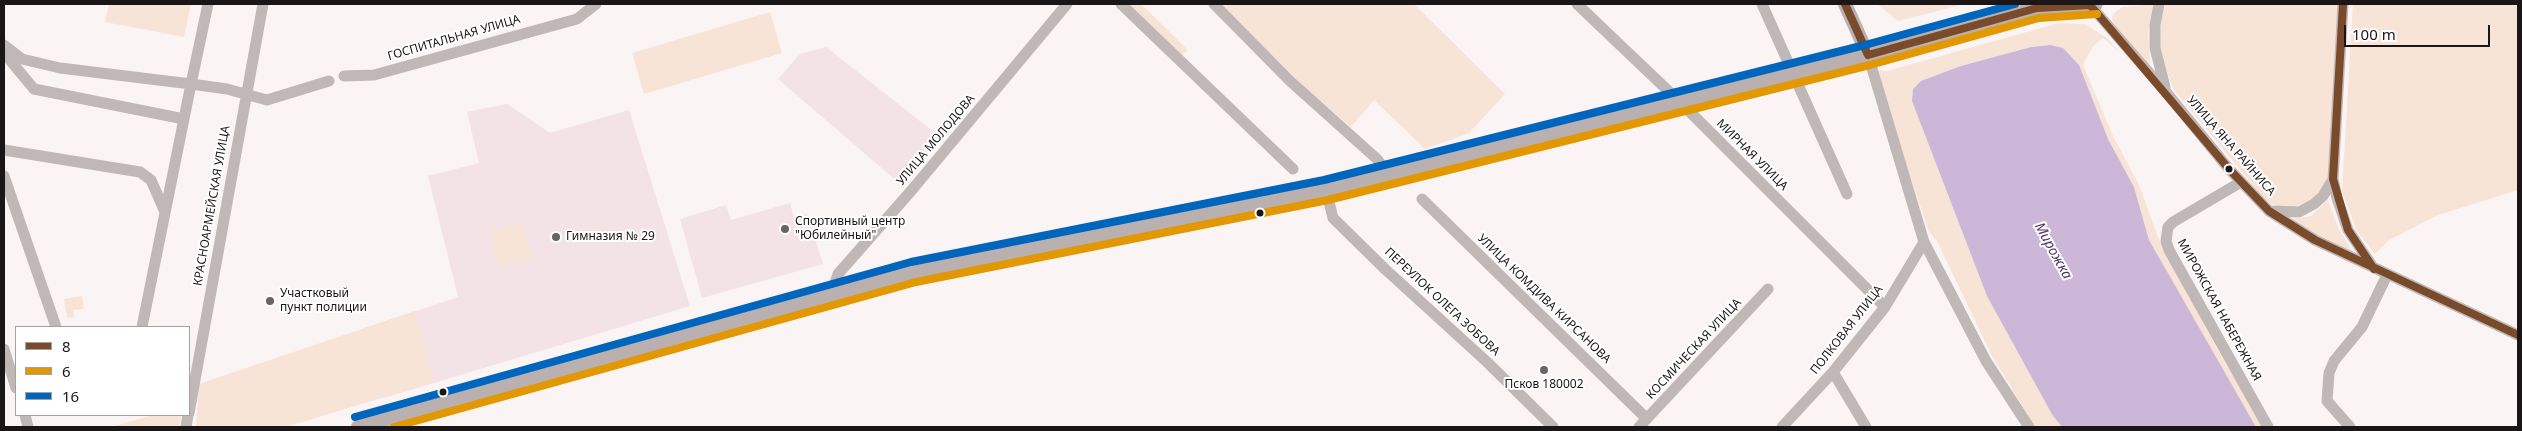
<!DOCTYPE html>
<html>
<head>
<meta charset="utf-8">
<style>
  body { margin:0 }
  #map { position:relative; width:2522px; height:431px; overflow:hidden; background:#faf4f5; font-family:"Noto Sans",sans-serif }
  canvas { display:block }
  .frame { position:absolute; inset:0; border:5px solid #1a1516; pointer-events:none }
  .legend { position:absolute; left:15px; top:326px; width:175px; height:90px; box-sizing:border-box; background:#fff; border:1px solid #a3a1a2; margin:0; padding:6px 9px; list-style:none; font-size:15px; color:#1a1516 }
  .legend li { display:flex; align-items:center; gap:10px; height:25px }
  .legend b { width:25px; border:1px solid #a3a1a2 }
  .scale { position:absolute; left:2344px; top:25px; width:146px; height:22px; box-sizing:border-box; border:2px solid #1a1516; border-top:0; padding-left:6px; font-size:15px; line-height:18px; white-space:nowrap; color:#1a1516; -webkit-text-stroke:4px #fff; paint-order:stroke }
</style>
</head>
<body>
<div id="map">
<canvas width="2522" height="431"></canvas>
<div class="frame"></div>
<ul class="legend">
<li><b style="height:6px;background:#7a4b2a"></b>8</li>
<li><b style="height:6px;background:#e19802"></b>6</li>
<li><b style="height:6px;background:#0065bd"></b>16</li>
</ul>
<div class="scale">100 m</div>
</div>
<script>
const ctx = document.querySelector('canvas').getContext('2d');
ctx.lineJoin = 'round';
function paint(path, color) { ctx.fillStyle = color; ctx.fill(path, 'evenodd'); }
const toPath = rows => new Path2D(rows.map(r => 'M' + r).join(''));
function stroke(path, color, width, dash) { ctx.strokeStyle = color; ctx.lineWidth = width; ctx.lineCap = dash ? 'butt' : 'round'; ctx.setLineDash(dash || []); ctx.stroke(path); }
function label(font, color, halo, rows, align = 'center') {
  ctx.font = font + ' "Noto Sans",sans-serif'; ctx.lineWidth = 4; ctx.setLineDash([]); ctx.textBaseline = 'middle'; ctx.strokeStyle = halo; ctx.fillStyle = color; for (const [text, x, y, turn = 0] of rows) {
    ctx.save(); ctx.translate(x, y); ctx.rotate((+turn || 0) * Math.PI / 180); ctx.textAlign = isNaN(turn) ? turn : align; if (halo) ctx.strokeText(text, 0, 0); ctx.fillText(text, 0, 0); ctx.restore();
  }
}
paint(toPath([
  [826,47,939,136,899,183,778,79,800,54],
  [507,104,550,133,629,110,690,306,384,398,365,328,458,297,428,176,479,163,467,112],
  [790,203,794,218,807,214,823,264,702,298,680,219,726,205,731,220]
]), '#f3e3e6');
paint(toPath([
  [109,4,191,4,184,37,105,22],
  [1121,4,1141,4,1188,50,1178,59],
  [1222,4,1414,4,1505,94,1469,133,1425,149,1374,100,1351,127,1303,86],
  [1877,4,1965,4,1898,21],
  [2153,4,2148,32,2150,67,2113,23,2112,18,2113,14,2122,7],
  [2165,4,2338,4,2328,175,2321,191,2313,199,2292,208,2281,208,2271,204,2260,194,2174,90,2164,66,2160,44,2161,20],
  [2353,4,2518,4,2518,190,2438,215,2389,240,2375,254,2357,231,2342,192],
  [770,12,782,53,644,94,632,53],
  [2059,23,2085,24,2107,38,2121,53,2103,38,2093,46,2083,65,2113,136,2139,185,2158,237,2222,358,2265,427,2256,427,2216,362,2149,240,2134,187,2108,139,2050,45,2031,47,1961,66,1913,89,1912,101,1929,142,2053,416,2062,427,2035,427,1991,354,1937,241,1929,232,1885,102,1879,70,1887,71],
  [2328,200,2337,225,2354,255,2289,220,2311,216],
  [522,223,532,258,499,267,490,232],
  [82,296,84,309,73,310,74,317,67,318,64,299],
  [415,311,434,382,286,427,196,427,199,384],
  [153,415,181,415,179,427,111,427]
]), '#f7e4d7');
paint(toPath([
  [2050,45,2063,48,2079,65,2108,139,2134,187,2149,240,2256,427,2062,427,2053,416,1987,296,1912,101,1913,89,1921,81,1961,66,2031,47]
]), '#ccb7d8');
stroke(toPath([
  [1121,4,1293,169],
  [1214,4,1290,81,1377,159,1389,175],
  [1577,4,1680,102,1885,307],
  [1762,4,1847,194],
  [2159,4,2155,25,2155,48,2165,87],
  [2343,4,2333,179,2337,198,2348,230,2373,267],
  [2090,5,2166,92,2229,169,2269,211,2315,240,2518,335],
  [4,45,22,59,60,68,191,84,208,4],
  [4,53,34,89,184,119],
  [1868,55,1924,242,1986,361,2029,427],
  [344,76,374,75,577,19,596,4],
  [4,150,140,172,151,180,165,212],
  [4,176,56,327],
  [2241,182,2173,222,2168,227,2166,241,2169,250,2268,427],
  [1326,190,1333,218,1385,269,1487,362,1553,427],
  [1422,199,1647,419],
  [2271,211,2299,212,2314,204,2323,196,2333,179],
  [831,295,838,274,911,191,1067,4],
  [142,327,191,84,227,89,267,100,329,81],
  [4,349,16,388],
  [1833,372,1866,427],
  [189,413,263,4],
  [25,415,28,427],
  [186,427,188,415],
  [1639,427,1768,289],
  [1782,427,1833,372,1885,307,1924,242],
  [2350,427,2327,401,2329,373,2334,361,2362,327,2387,275]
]), '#c0b8b7', 11);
stroke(toPath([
  [1845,4,1868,55],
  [2043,8,2096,4],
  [358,427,914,272,1326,190,1868,55,2051,4]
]), '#b9b0af', 14);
stroke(toPath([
  [1845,4,1868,55],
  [2343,4,2333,179,2348,230,2374,269],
  [2090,5,2229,169,2269,211,2315,240,2518,335],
  [1868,55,2037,8,2090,5]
]), '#7a4b2a', 8);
stroke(toPath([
  [394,427,916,282,1328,200,1870,65,2039,18,2097,14]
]), '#e19802', 8);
stroke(toPath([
  [355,417,911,262,1324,180,1865,45,2015,4]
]), '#0065bd', 8);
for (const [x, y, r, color] of [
  [2229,169,4.5,"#1a1516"],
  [1260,213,4.5,"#1a1516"],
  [785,229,5,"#686364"],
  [556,237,5,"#686364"],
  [270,301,5,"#686364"],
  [1544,370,5,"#686364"],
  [443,392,4.5,"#1a1516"]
]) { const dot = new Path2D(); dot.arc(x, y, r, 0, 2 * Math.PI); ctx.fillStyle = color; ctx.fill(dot); stroke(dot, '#fff', 2); }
label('12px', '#1a1516', '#fff', [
  ["ГОСПИТАЛЬНАЯ УЛИЦА",454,38,-16],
  ["УЛИЦА МОЛОДОВА",936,140,-50],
  ["УЛИЦА ЯНА РАЙНИСА",2231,146,49],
  ["МИРНАЯ УЛИЦА",1752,155,45],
  ["КРАСНОАРМЕЙСКАЯ УЛИЦА",212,206,-80],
  ["УЛИЦА КОМДИВА КИРСАНОВА",1544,299,44],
  ["ПЕРЕУЛОК ОЛЕГА ЗОБОВА",1442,302,43],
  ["МИРОЖСКАЯ НАБЕРЕЖНАЯ",2219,310,61],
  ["ПОЛКОВАЯ УЛИЦА",1847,330,-52],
  ["КОСМИЧЕСКАЯ УЛИЦА",1694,349,-47]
]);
label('12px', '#1a1516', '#fff', [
  ["Спортивный центр",795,222],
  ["\"Юбилейный\"",795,236],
  ["Гимназия № 29",566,237],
  ["Участковый",280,294],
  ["пункт полиции",280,308],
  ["Псков 180002",1544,385,"center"]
], 'left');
label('italic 14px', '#542f6a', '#fff', [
  ["Мирожка",2053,251,61]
]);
</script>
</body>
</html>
